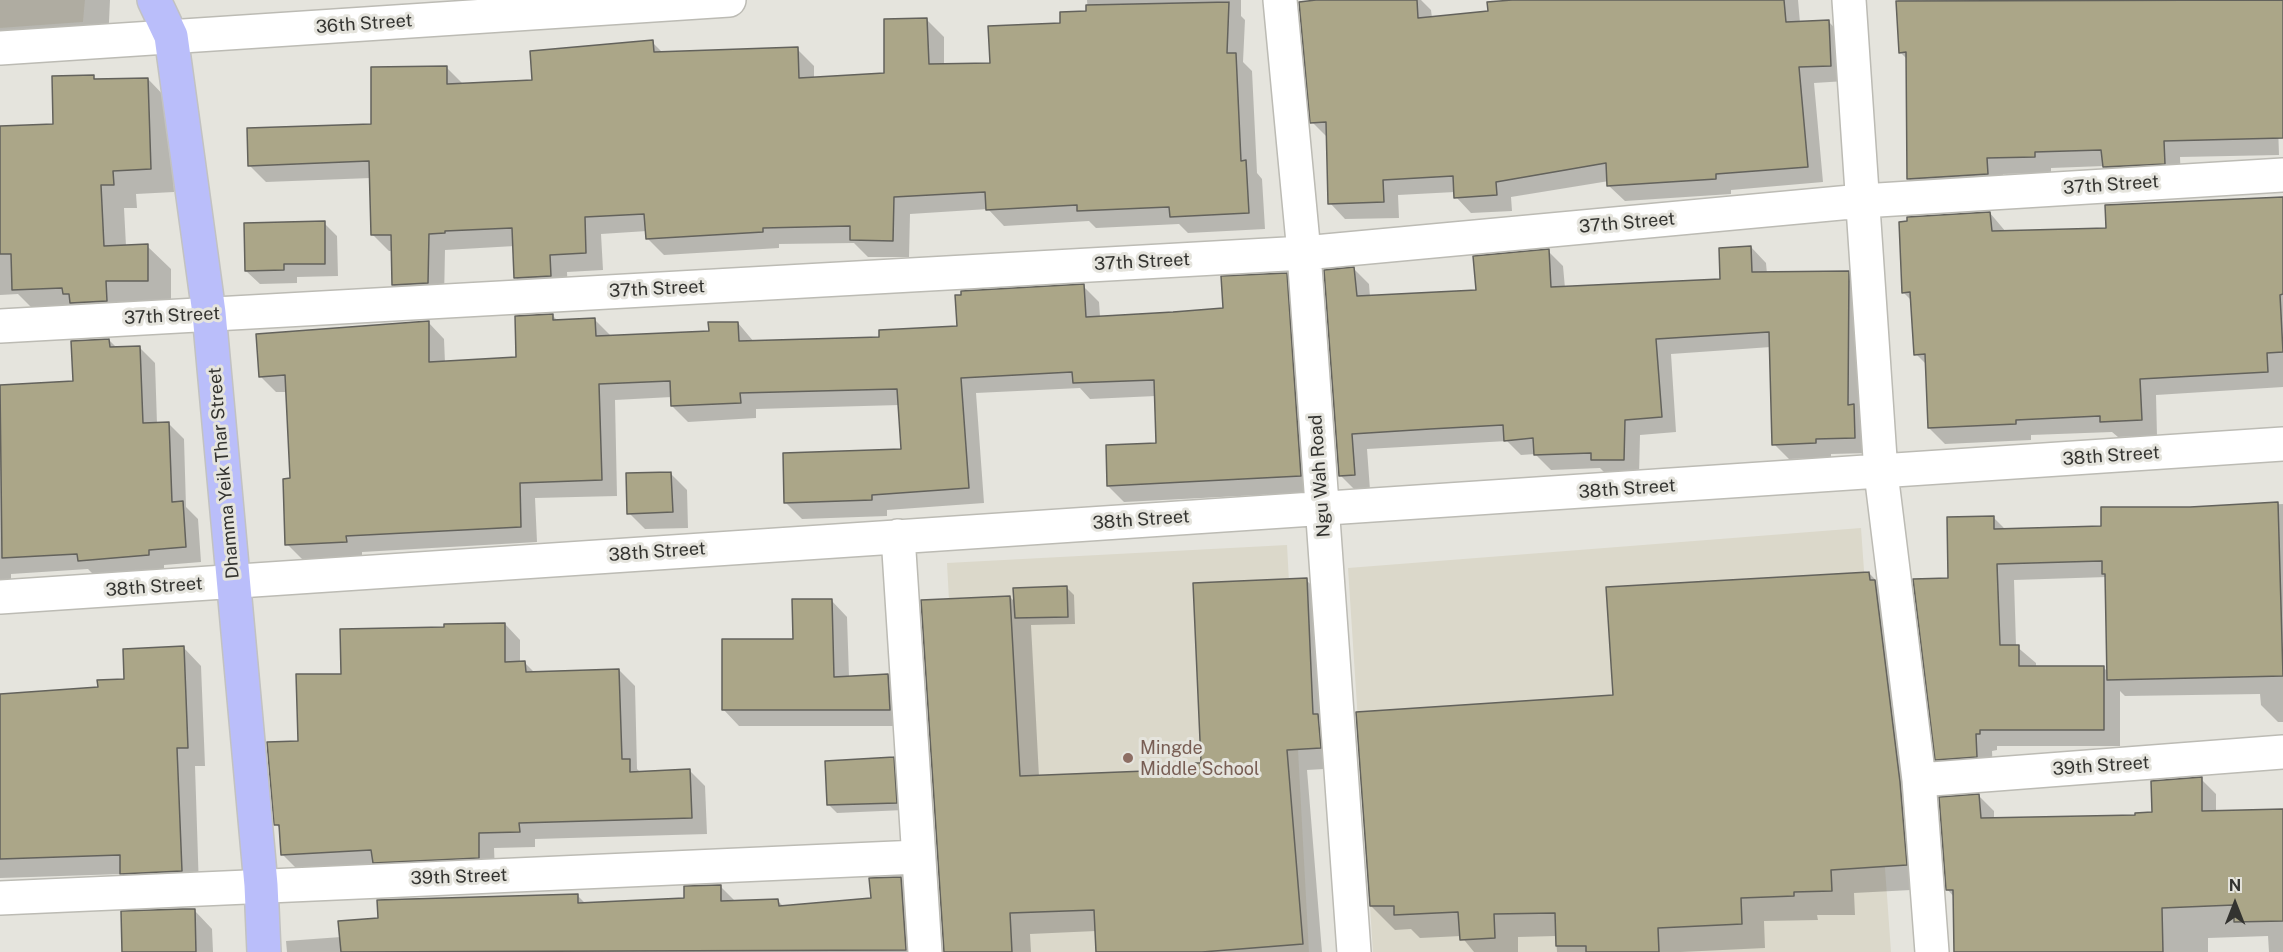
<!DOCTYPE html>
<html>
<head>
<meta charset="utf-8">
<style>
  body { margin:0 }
  #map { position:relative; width:2283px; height:952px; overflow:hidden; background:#e5e4dd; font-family:"Public Sans",sans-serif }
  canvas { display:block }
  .north { position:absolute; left:2205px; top:874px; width:60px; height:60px; -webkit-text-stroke:4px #e5e4dd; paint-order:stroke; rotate:0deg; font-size:16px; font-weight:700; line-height:24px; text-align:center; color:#333330 }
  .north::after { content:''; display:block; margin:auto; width:21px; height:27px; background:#333330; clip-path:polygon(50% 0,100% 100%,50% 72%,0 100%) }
</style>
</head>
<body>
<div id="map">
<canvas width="2283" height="952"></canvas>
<div class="north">N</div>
</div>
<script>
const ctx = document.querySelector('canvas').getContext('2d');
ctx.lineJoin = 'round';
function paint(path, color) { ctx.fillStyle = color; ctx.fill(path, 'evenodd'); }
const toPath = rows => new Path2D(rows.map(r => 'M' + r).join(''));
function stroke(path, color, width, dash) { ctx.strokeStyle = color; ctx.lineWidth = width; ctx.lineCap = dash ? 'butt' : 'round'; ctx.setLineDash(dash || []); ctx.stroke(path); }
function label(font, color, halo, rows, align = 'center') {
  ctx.font = font + ' "Public Sans",sans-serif'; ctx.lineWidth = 6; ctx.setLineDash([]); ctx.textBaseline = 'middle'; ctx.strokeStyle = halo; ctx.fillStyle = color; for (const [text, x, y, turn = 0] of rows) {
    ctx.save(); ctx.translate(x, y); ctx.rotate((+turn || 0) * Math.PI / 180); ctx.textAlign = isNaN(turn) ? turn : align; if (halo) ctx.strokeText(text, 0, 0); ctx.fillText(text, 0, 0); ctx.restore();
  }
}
paint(toPath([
  [0,0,85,0,83,22,0,28],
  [1861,528,1891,952,1373,952,1348,568],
  [1287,545,1309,952,968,952,947,563]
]), '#dbd8ca');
paint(toPath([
  [0,0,110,0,108,43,0,38],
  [1087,0,1241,0,1241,16,1245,20,1243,62,1252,71,1257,173,1262,179,1265,229,1188,233,1179,224,1096,228,1089,221,1004,226,988,209,910,214,909,257,868,257,854,243,779,244,779,248,664,255,647,238,647,231,601,234,603,270,567,272,568,293,533,295,516,278,515,246,445,250,444,300,410,301,393,285,393,251,389,251,372,234,371,178,266,182,249,165,373,125,447,68,464,85,534,82,653,43,664,54,797,49,814,66,814,78,886,74,927,20,944,37,944,65,991,64,1088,13],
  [1339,0,1421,0,1431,10,1432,18,1489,12,1509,0,1798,0,1800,23,1829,22,1844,38,1846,81,1814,83,1823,182,1731,190,1731,194,1625,201,1609,186,1609,181,1511,197,1512,211,1471,213,1456,197,1455,192,1398,195,1399,218,1345,219,1330,203,1328,138,1312,122],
  [1898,0,2283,0,2283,125,2278,125,2279,155,2180,157,2181,180,2121,184,2104,166,2051,168,2051,173,2003,174,2004,191,1925,196,1909,179,1907,59,1900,52],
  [93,77,97,81,148,79,171,103,174,192,136,194,137,208,124,208,126,246,147,246,171,269,171,304,37,313,18,294,0,295,0,128,55,125],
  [2283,197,2283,387,2156,395,2157,436,2118,437,2112,432,2031,435,2031,440,1945,444,1929,428,1927,365,1916,354,1912,301,1903,292,1990,213,2006,232,2108,230,2106,206],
  [324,223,337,236,338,276,297,277,297,283,260,284,246,271],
  [1751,247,1766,263,1767,274,1848,272,1863,288,1870,453,1831,454,1831,458,1789,459,1774,444,1771,347,1671,354,1676,432,1640,435,1639,475,1607,475,1600,468,1551,470,1535,454,1521,455,1507,441,1367,449,1370,490,1356,491,1340,475,1354,269,1369,284,1370,297,1477,291,1548,251,1563,266,1565,288,1721,280],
  [1286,274,1302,291,1317,492,1124,502,1108,486,1158,444,1156,396,1090,399,1080,388,976,393,984,503,887,510,887,516,802,519,786,503,903,450,900,405,756,409,756,418,688,422,672,406,672,397,615,400,617,496,535,498,537,542,362,552,362,558,303,560,287,544,291,480,287,392,276,392,260,376,428,322,444,339,445,363,518,358,552,315,559,322,595,320,611,336,710,332,738,323,754,342,881,338,958,327,1083,286,1099,302,1100,317,1224,310],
  [109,340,117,348,139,347,155,363,157,424,168,423,184,439,186,507,198,519,201,562,164,565,164,570,95,576,88,569,11,574,11,581,0,581,0,387,75,383],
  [671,474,687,490,688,528,645,529,629,513],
  [2283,504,2283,722,2278,722,2261,705,2260,694,2125,696,2120,691,2120,746,1997,746,1997,750,1992,751,1993,773,1954,776,1937,759,1950,580,1994,518,2006,530,2103,527,2191,509],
  [2107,577,2108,672,2103,667,2036,667,2036,663,2016,646,2014,580],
  [1869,573,1892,597,1930,889,1854,893,1855,915,1817,915,1818,920,1764,921,1765,948,1681,952,1557,952,1556,936,1518,937,1518,952,1474,952,1461,936,1420,938,1411,929,1395,930,1371,906,1614,697],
  [1306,580,1327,600,1341,768,1307,770,1322,952,1097,952,1096,931,1030,934,1031,952,945,952,1010,597,1016,603,1066,587,1074,595,1075,624,1031,625,1039,777,1197,770],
  [831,600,847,617,849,677,888,675,904,692,906,726,739,726,723,709,794,640],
  [505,624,520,640,520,663,525,663,535,673,619,670,635,686,637,769,641,773,689,770,705,786,707,834,535,839,535,847,494,848,495,873,298,870,282,854,281,830,276,824,300,742,343,675,446,629],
  [183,647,201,666,205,766,195,766,199,889,140,892,122,874,0,878,0,695,99,688,126,681],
  [893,758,901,767,904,810,837,813,829,805],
  [2201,779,2216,794,2216,812,2283,810,2283,952,2269,952,2268,936,2208,938,2208,952,1956,952,1954,897,1948,890,1979,796,1994,811,1994,819,2137,816,2153,813],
  [901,878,921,899,926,952,287,952,286,941,341,937,577,895,586,904,685,900,720,886,736,902,778,901,784,907,873,899],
  [195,911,212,929,213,952,124,952]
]), '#0003');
const building = toPath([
  [1316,0,1417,0,1418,18,1488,11,1487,2,1512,0,1784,0,1786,22,1829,20,1831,66,1799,67,1808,167,1716,174,1716,179,1607,186,1606,163,1496,182,1497,195,1454,198,1453,176,1383,180,1384,202,1328,204,1326,122,1310,123,1299,2,1316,0],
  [2283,0,2283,138,2164,141,2165,164,2103,167,2101,150,2035,152,2035,157,1987,158,1988,174,1907,179,1906,52,1899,53,1896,1,2283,0],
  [1229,2,1227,53,1236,53,1241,161,1246,160,1249,213,1170,217,1169,207,1077,211,1077,205,986,210,985,192,894,197,893,241,850,240,850,226,763,228,763,232,646,239,644,214,585,217,586,253,550,255,551,276,514,278,512,228,445,231,445,233,429,234,428,283,392,285,391,235,371,235,369,161,248,166,247,128,371,124,371,67,447,66,447,84,532,80,530,51,653,40,654,52,798,47,799,78,884,73,884,19,927,18,929,64,990,63,988,26,1060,23,1060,12,1086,11,1086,5,1229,2],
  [94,75,94,79,148,78,151,169,113,171,114,185,101,185,104,246,148,244,148,281,106,281,107,301,70,303,69,294,63,294,62,288,12,290,11,254,0,254,0,126,53,124,52,76,94,75],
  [2283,197,2283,294,2280,295,2283,352,2267,353,2268,372,2140,379,2142,420,2100,422,2100,416,2016,420,2016,424,1928,428,1925,354,1914,355,1910,292,1902,293,1899,222,1907,221,1907,217,1990,212,1992,231,2106,228,2105,205,2283,197],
  [325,221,325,264,284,264,284,270,245,271,244,223,325,221],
  [1751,246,1752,272,1849,271,1848,405,1854,404,1855,438,1816,439,1816,443,1772,445,1769,332,1656,339,1662,417,1625,420,1624,460,1591,460,1591,453,1534,455,1533,438,1504,441,1503,425,1430,429,1352,434,1355,475,1339,476,1324,270,1354,267,1357,296,1476,290,1473,256,1549,249,1551,287,1720,279,1719,248,1751,246],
  [1287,273,1301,476,1107,486,1106,445,1156,443,1154,380,1073,383,1072,372,961,378,969,488,872,495,872,500,784,503,783,453,901,449,897,389,740,393,741,403,671,406,670,381,599,384,602,480,520,483,521,527,346,536,347,542,285,545,283,479,290,478,285,375,259,377,256,334,429,321,429,362,516,357,515,316,553,314,553,320,595,318,596,336,709,331,708,322,738,322,739,341,879,337,879,330,957,326,955,295,961,295,961,291,1084,284,1086,317,1173,312,1223,308,1221,276,1287,273],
  [109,339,110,347,140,346,143,423,169,422,172,502,183,501,186,547,149,550,149,555,78,561,77,554,2,558,0,385,73,381,71,341,109,339],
  [671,472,673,512,627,514,626,473,671,472],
  [2278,502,2283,676,2107,680,2105,574,2102,574,2102,561,1997,564,2000,645,2019,645,2019,666,2104,666,2104,730,1980,730,1980,734,1976,734,1977,757,1935,760,1913,579,1948,578,1947,517,1994,516,1994,529,2101,526,2101,507,2190,507,2278,502],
  [1869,572,1870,580,1875,580,1900,782,1907,865,1831,870,1832,891,1794,892,1794,896,1741,898,1742,924,1658,928,1659,952,1586,952,1586,946,1556,946,1555,913,1494,914,1495,938,1460,940,1458,912,1394,915,1394,906,1370,906,1356,712,1613,695,1606,587,1869,572],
  [1307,578,1313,714,1318,714,1321,748,1287,750,1303,944,1202,952,1096,952,1094,910,1010,913,1012,952,944,952,921,600,1010,596,1020,776,1196,769,1195,763,1201,763,1193,583,1307,578],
  [1067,586,1068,617,1015,618,1013,588,1067,586],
  [792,599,832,599,834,677,888,674,890,710,722,710,722,639,793,639,792,599],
  [505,623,505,662,525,661,526,672,619,669,622,759,630,759,630,772,690,769,692,818,519,823,520,832,479,833,479,858,373,863,371,850,281,855,279,825,274,825,267,742,298,741,296,674,341,674,340,629,444,627,444,624,505,623],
  [184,646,188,748,177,748,182,871,120,874,120,855,0,859,0,694,98,687,97,680,124,679,123,649,184,646],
  [894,757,897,803,827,805,825,761,894,757],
  [2202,777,2202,811,2283,809,2283,921,2234,922,2234,905,2162,908,2163,952,1954,952,1953,890,1946,890,1939,797,1979,794,1981,818,2135,815,2135,813,2152,812,2151,781,2202,777],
  [901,877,906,950,341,952,338,921,378,918,377,900,578,894,578,903,684,898,684,886,721,885,721,901,778,899,779,906,871,898,869,878,901,877],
  [183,909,195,909,196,952,122,952,121,911,183,909]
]);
paint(building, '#aba688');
stroke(building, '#63625c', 1.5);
const minor = toPath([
  [1280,0,1304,253,1354,952],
  [1849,0,1881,473,1919,780,1932,952],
  [0,48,729,0],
  [0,326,1304,253,1862,201,2283,175],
  [898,536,925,952],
  [0,597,2283,444],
  [1919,780,2283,752],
  [0,898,918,857]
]);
const major = toPath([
  [154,0,171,36,209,313,261,885,264,952]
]);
stroke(minor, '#bcbbb4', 36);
stroke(major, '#c2c2c1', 36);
stroke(minor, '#fff', 33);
stroke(major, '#babefa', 33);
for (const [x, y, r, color] of [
  [1128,758,6,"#8d6e63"]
]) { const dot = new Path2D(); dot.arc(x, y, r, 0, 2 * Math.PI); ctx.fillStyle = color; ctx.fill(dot); stroke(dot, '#e5e4dd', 2); }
label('18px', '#333330', '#e5e4dd', [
  ["36th Street",364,24,-4],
  ["37th Street",2111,185,-4],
  ["37th Street",1627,223,-5],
  ["37th Street",1142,262,-3],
  ["37th Street",657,289,-3],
  ["37th Street",172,316,-3],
  ["38th Street",2111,456,-4],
  ["Dhamma Yeik Thar Street",224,473,-95],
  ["Ngu Wah Road",1320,476,-94],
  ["38th Street",1627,489,-4],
  ["38th Street",1141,520,-4],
  ["38th Street",657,552,-4],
  ["38th Street",154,587,-4],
  ["39th Street",2101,766,-4],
  ["39th Street",459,877,-2]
]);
label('18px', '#785e54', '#e5e4dd', [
  ["Mingde",1140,748],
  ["Middle School",1140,769]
], 'left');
</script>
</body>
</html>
